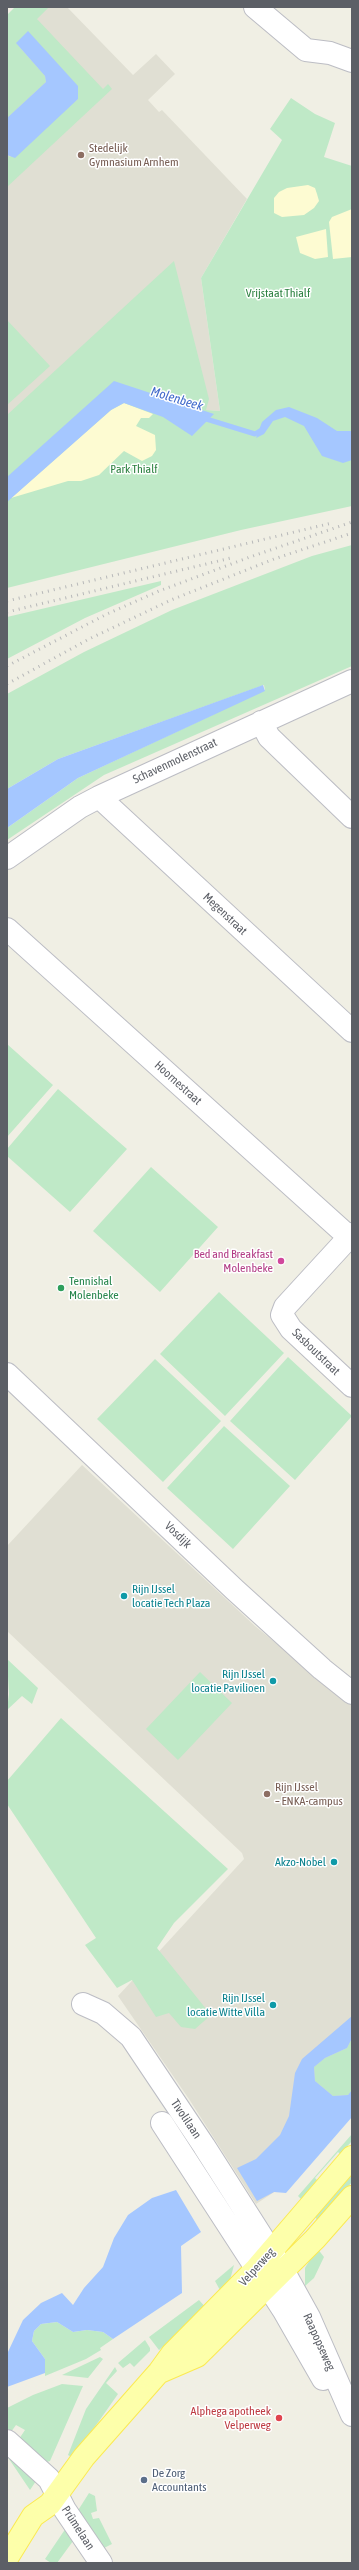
<!DOCTYPE html>
<html>
<head>
<meta charset="utf-8">
<style>
  body { margin:0 }
  #map { position:relative; width:359px; height:2570px; overflow:hidden; background:#f0efe4; font-family:"Asap Condensed",sans-serif }
  canvas { display:block }
  .frame { position:absolute; inset:0; border:8px solid #5c5f66; pointer-events:none }
</style>
</head>
<body>
<div id="map">
<canvas width="359" height="2570"></canvas>
<div class="frame"></div>
</div>
<script>
const ctx = document.querySelector('canvas').getContext('2d');
ctx.lineJoin = 'round';
function paint(path, color) { ctx.fillStyle = color; ctx.fill(path, 'evenodd'); }
const toPath = rows => new Path2D(rows.map(r => 'M' + r).join(''));
function stroke(path, color, width, dash) { ctx.strokeStyle = color; ctx.lineWidth = width; ctx.lineCap = dash ? 'butt' : 'round'; ctx.setLineDash(dash || []); ctx.stroke(path); }
function label(font, color, halo, rows, align = 'center') {
  ctx.font = font + ' "Asap Condensed",sans-serif'; ctx.lineWidth = 3; ctx.setLineDash([]); ctx.textBaseline = 'middle'; ctx.strokeStyle = halo; ctx.fillStyle = color; for (const [text, x, y, turn = 0] of rows) {
    ctx.save(); ctx.translate(x, y); ctx.rotate((+turn || 0) * Math.PI / 180); ctx.textAlign = isNaN(turn) ? turn : align; if (halo) ctx.strokeText(text, 0, 0); ctx.fillText(text, 0, 0); ctx.restore();
  }
}
paint(toPath([
  [18,7,67,7,133,75,156,54,175,74,148,100,159,112,162,110,247,199,201,278,220,411,205,410,7,477,7,17],
  [82,1465,255,1626,352,1705,352,2113,288,2183,256,2204,189,2099,118,1996,244,1859,242,1853,7,1631,7,1546]
]), '#e0dfd3');
paint(toPath([
  [15,7,49,7,37,19,103,89,108,84,112,89,7,187,7,155,10,157,78,99,16,43,45,76,46,82,7,118,7,15],
  [291,98,315,114,335,123,324,157,352,166,352,506,241,530,7,588,7,415,174,261,209,399,206,410,220,411,201,278,282,140,270,129],
  [7,320,50,366,7,405],
  [352,545,352,666,104,775,7,840,7,828,78,778,265,690,264,685,58,759,7,789,7,694,84,652,172,610,312,556],
  [161,581,161,585,85,618,7,659,7,617],
  [7,1044,53,1085,7,1137],
  [58,1089,127,1149,70,1212,7,1156,7,1149],
  [151,1167,218,1227,160,1292,93,1231],
  [219,1292,284,1353,225,1416,160,1354],
  [288,1357,352,1416,295,1480,230,1421],
  [155,1359,221,1421,163,1482,97,1419],
  [224,1426,290,1486,233,1549,167,1488],
  [7,1659,38,1688,32,1704,22,1696,7,1710,9,1694],
  [200,1672,232,1703,178,1760,146,1729],
  [61,1718,228,1869,174,1923,157,1948,211,2015,195,2029,181,2027,169,2013,156,2017,132,1980,117,1988,85,1945,96,1938,7,1804,7,1781],
  [352,2038,352,2090,348,2095,333,2096,315,2081,314,2067,325,2058,347,2048],
  [352,2134,352,2141,340,2154,338,2152,315,2178,317,2180,301,2199,298,2196],
  [352,2175,352,2182,318,2221,315,2217],
  [317,2248,324,2257,314,2278,305,2286,305,2268],
  [234,2265,230,2280,221,2292,215,2281],
  [199,2300,208,2310,159,2350,149,2337],
  [57,2322,73,2332,87,2330,103,2332,113,2339,100,2348,101,2350,86,2359,45,2376,45,2359,32,2341,34,2331,41,2324],
  [145,2340,150,2348,150,2351,134,2367,130,2363,123,2368,118,2363],
  [100,2357,103,2359,88,2378,62,2375],
  [115,2367,117,2371,106,2383,118,2394,73,2458,68,2455,86,2409],
  [62,2384,83,2386,50,2461,44,2463,19,2439,25,2430,16,2425,11,2432,7,2428,7,2408,33,2395],
  [7,2456,36,2481,30,2490],
  [89,2493,95,2496,97,2511,91,2513,93,2519,99,2518,112,2544,102,2549,77,2512],
  [66,2528,76,2537,57,2563,51,2563,45,2559]
]), '#bfe9c7');
paint(toPath([
  [308,185,315,188,317,194,319,201,314,208,304,215,282,217,274,213,274,198,279,192,287,188],
  [352,209,352,257,333,259,329,222,332,217],
  [326,229,328,257,315,259,300,253,296,237],
  [124,403,153,414,149,418,141,418,136,426,155,435,156,450,152,456,142,461,124,451,99,475,81,481,68,481,11,498,111,410]
]), '#fdfbd2');
paint(toPath([
  [28,31,78,86,78,99,15,158,7,155,7,118,46,82,45,76,16,43],
  [114,381,214,414,192,436,163,417,124,403,111,410,7,502,7,477],
  [289,407,317,418,337,431,352,431,352,460,343,463,322,456,304,426,285,417,273,421,264,434,256,438,262,422,276,410],
  [263,685,265,691,78,778,7,828,7,789,58,759],
  [352,2016,352,2038,347,2048,325,2058,314,2067,315,2081,333,2096,348,2095,352,2090,352,2117,286,2193,274,2192,257,2201,237,2168,256,2159,280,2135,289,2116,295,2073,302,2059],
  [176,2190,201,2232,181,2246,182,2293,113,2339,103,2332,87,2330,73,2332,57,2322,41,2324,34,2331,32,2341,45,2359,45,2373,7,2387,7,2354,23,2320,41,2303,62,2293,73,2305,84,2288,103,2267,114,2238,128,2215,152,2198]
]), '#a5c7ff');
stroke(toPath([
  [203,418,255,434,263,429]
]), '#a5c7ff', 5);
const minor = toPath([
  [255,7,306,50,330,53,352,61],
  [261,722,269,737,352,817],
  [99,797,352,1031],
  [7,858,80,807,99,797,352,681],
  [7,929,349,1237],
  [352,1234,285,1307,282,1315,291,1329,352,1386],
  [7,1374,235,1590,322,1669,352,1693],
  [83,2004,103,2013,131,2037,204,2146,283,2270,309,2317,352,2415],
  [162,2123,284,2311,323,2379],
  [7,2441,49,2479,65,2510,101,2563]
]);
const major = toPath([
  [160,2372,197,2356,315,2239,352,2197],
  [7,2558,33,2516,50,2504,84,2457,159,2372,172,2354,256,2269,352,2157]
]);
stroke(minor, '#bcbdc4', 24);
stroke(major, '#fbea52', 24);
stroke(minor, '#fff', 22);
stroke(major, '#fdffaa', 22);
stroke(toPath([
  [7,601,332,523],
  [7,612,231,558],
  [7,666,107,614,159,591,250,557,352,522],
  [7,684,89,639,171,600,274,559,352,533]
]), '#b7b8b9', 3, [1, 5]);
for (const [x, y, r, color] of [
  [81,155,4,"#8d6e63"],
  [281,1261,4,"#d1479c"],
  [61,1288,4,"#2e9e5b"],
  [124,1596,4,"#0f9aa8"],
  [273,1681,4,"#0f9aa8"],
  [267,1794,4,"#8d6e63"],
  [334,1862,4,"#0f9aa8"],
  [273,2005,4,"#0f9aa8"],
  [279,2418,4,"#e0444e"],
  [144,2480,4,"#5c6f8a"]
]) { const dot = new Path2D(); dot.arc(x, y, r, 0, 2 * Math.PI); ctx.fillStyle = color; ctx.fill(dot); stroke(dot, '#fff', 1.5); }
label('12px', '#785e54', '#fff', [
  ["Stedelijk",89,148],
  ["Gymnasium Arnhem",89,162],
  ["Rijn IJssel",275,1787],
  ["– ENKA-campus",275,1801]
], 'left');
label('12px', '#2e8242', '#fff', [
  ["Vrijstaat Thialf",278,293],
  ["Park Thialf",134,469]
]);
label('12px', '#5c5f66', '#fff', [
  ["Schavenmolenstraat",175,761,-25],
  ["Megenstraat",225,914,43],
  ["Hoornestraat",178,1083,42],
  ["Sasboutstraat",316,1352,44],
  ["Vosdijk",178,1535,44],
  ["Tivolilaan",186,2119,56],
  ["Velperweg",257,2267,-48],
  ["Raapopseweg",319,2342,66],
  ["Prümelaan",78,2528,57]
]);
label('12px', '#b23c85', '#fff', [
  ["Bed and Breakfast",273,1254],
  ["Molenbeke",273,1268]
], 'right');
label('12px', '#27864d', '#fff', [
  ["Tennishal",69,1281],
  ["Molenbeke",69,1295]
], 'left');
label('12px', '#0d838f', '#fff', [
  ["Rijn IJssel",132,1589,"left"],
  ["locatie Tech Plaza",132,1603,"left"],
  ["Rijn IJssel",265,1674],
  ["locatie Pavilioen",265,1688],
  ["Akzo-Nobel",326,1862],
  ["Rijn IJssel",265,1998],
  ["locatie Witte Villa",265,2012]
], 'right');
label('12px', '#be3a42', '#fff', [
  ["Alphega apotheek",271,2411],
  ["Velperweg",271,2425]
], 'right');
label('12px', '#4e5e75', '#fff', [
  ["De Zorg",152,2473],
  ["Accountants",152,2487]
], 'left');
label('italic 13px', '#3f69cb', '#fff', [
  ["Molenbeek",177,399,17]
]);
</script>
</body>
</html>
